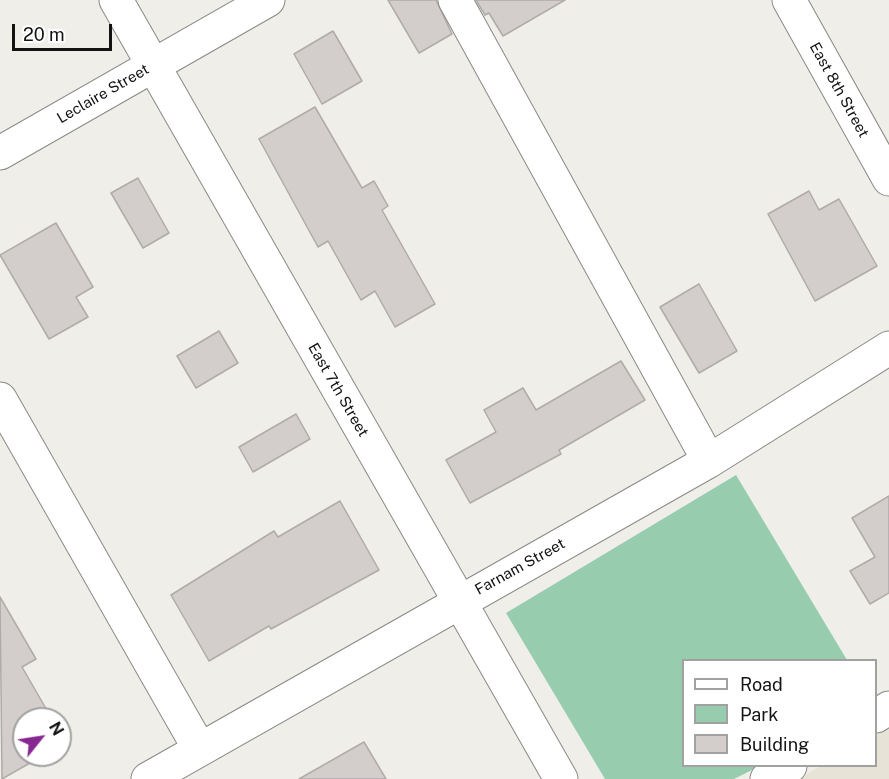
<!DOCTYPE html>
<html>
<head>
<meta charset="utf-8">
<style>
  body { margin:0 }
  #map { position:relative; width:889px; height:779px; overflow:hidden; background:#efeee9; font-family:"Public Sans",sans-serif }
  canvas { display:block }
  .legend { position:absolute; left:682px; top:659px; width:195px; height:108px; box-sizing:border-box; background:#fff; border:2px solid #a1a1a0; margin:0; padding:8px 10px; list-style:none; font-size:18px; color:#141312 }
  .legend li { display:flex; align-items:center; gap:12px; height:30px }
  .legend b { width:30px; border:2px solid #a1a1a0 }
  .north { position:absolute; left:12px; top:707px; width:60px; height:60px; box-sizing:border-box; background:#fff; border:2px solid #a1a1a0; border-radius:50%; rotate:60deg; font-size:16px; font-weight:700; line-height:24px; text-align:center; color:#141312 }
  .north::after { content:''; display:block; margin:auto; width:21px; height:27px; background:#872892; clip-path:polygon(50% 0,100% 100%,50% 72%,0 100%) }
  .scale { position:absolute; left:12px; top:24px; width:100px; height:27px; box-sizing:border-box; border:3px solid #141312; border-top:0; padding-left:8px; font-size:18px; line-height:21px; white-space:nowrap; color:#141312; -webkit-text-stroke:4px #fff; paint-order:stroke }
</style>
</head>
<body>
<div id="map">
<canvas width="889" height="779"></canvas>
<ul class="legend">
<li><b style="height:8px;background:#fff"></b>Road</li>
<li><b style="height:16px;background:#97ccaf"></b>Park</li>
<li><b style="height:16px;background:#d3cecc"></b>Building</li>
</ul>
<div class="north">N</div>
<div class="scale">20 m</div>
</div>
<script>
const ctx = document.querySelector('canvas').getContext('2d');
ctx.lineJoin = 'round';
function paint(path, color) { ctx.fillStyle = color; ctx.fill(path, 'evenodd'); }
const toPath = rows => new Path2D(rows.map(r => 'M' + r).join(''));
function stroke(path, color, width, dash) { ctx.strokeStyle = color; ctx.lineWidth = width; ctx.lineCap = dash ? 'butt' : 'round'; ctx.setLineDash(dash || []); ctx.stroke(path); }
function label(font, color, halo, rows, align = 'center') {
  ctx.font = font + ' "Public Sans",sans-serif'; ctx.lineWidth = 5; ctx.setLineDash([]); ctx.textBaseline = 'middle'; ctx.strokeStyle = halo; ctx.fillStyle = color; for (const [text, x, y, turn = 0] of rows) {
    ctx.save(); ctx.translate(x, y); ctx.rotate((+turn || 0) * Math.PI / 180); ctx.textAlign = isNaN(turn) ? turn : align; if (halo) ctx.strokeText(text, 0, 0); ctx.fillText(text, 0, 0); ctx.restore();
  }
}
paint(toPath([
  [889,727,889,779,798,779,821,766,876,766,876,735]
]), '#e7e4d7');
paint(toPath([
  [736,475,847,660,684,660,684,766,760,766,734,779,605,779,506,613]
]), '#97ccaf');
const building = toPath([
  [388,0,436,0,452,34,419,53,388,0],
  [476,0,565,0,503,36,489,13,485,15,476,0],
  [333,31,362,81,322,104,294,54,333,31],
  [315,107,362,188,374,181,388,206,382,210,435,304,395,327,375,291,361,300,328,241,318,247,259,139,315,107],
  [138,178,169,233,143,248,111,193,138,178],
  [809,191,819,210,839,199,877,266,815,301,768,214,809,191],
  [56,223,93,287,76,297,88,317,49,339,0,255,56,223],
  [699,284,737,351,699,373,660,307,699,284],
  [219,331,238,363,196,388,177,356,219,331],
  [621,361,645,400,559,450,561,454,470,503,446,460,496,432,484,410,523,388,536,410,621,361],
  [296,414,310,439,253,472,239,447,296,414],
  [889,496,889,593,870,604,850,571,875,557,852,518,889,496],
  [340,501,379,570,271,629,269,626,209,661,171,595,274,531,278,537,340,501],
  [0,597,36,659,22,667,52,719,24,719,24,755,44,755,2,779,0,597],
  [364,742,386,779,299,779,364,742]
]);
paint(building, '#d3cecc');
stroke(building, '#b0aba9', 1.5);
const minor = toPath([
  [116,0,561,779],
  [455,0,709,461],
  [789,0,889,179],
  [0,153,268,0],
  [0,399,199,748],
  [876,716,889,708],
  [148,779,709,461,889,348],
  [767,779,790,766]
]);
stroke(minor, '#8a8985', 35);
stroke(minor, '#fff', 33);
label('15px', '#141312', '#fff', [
  ["East 8th Street",839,90,61],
  ["Leclaire Street",103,94,-30],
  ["East 7th Street",338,390,60],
  ["Farnam Street",520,567,-29]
]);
</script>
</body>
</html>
